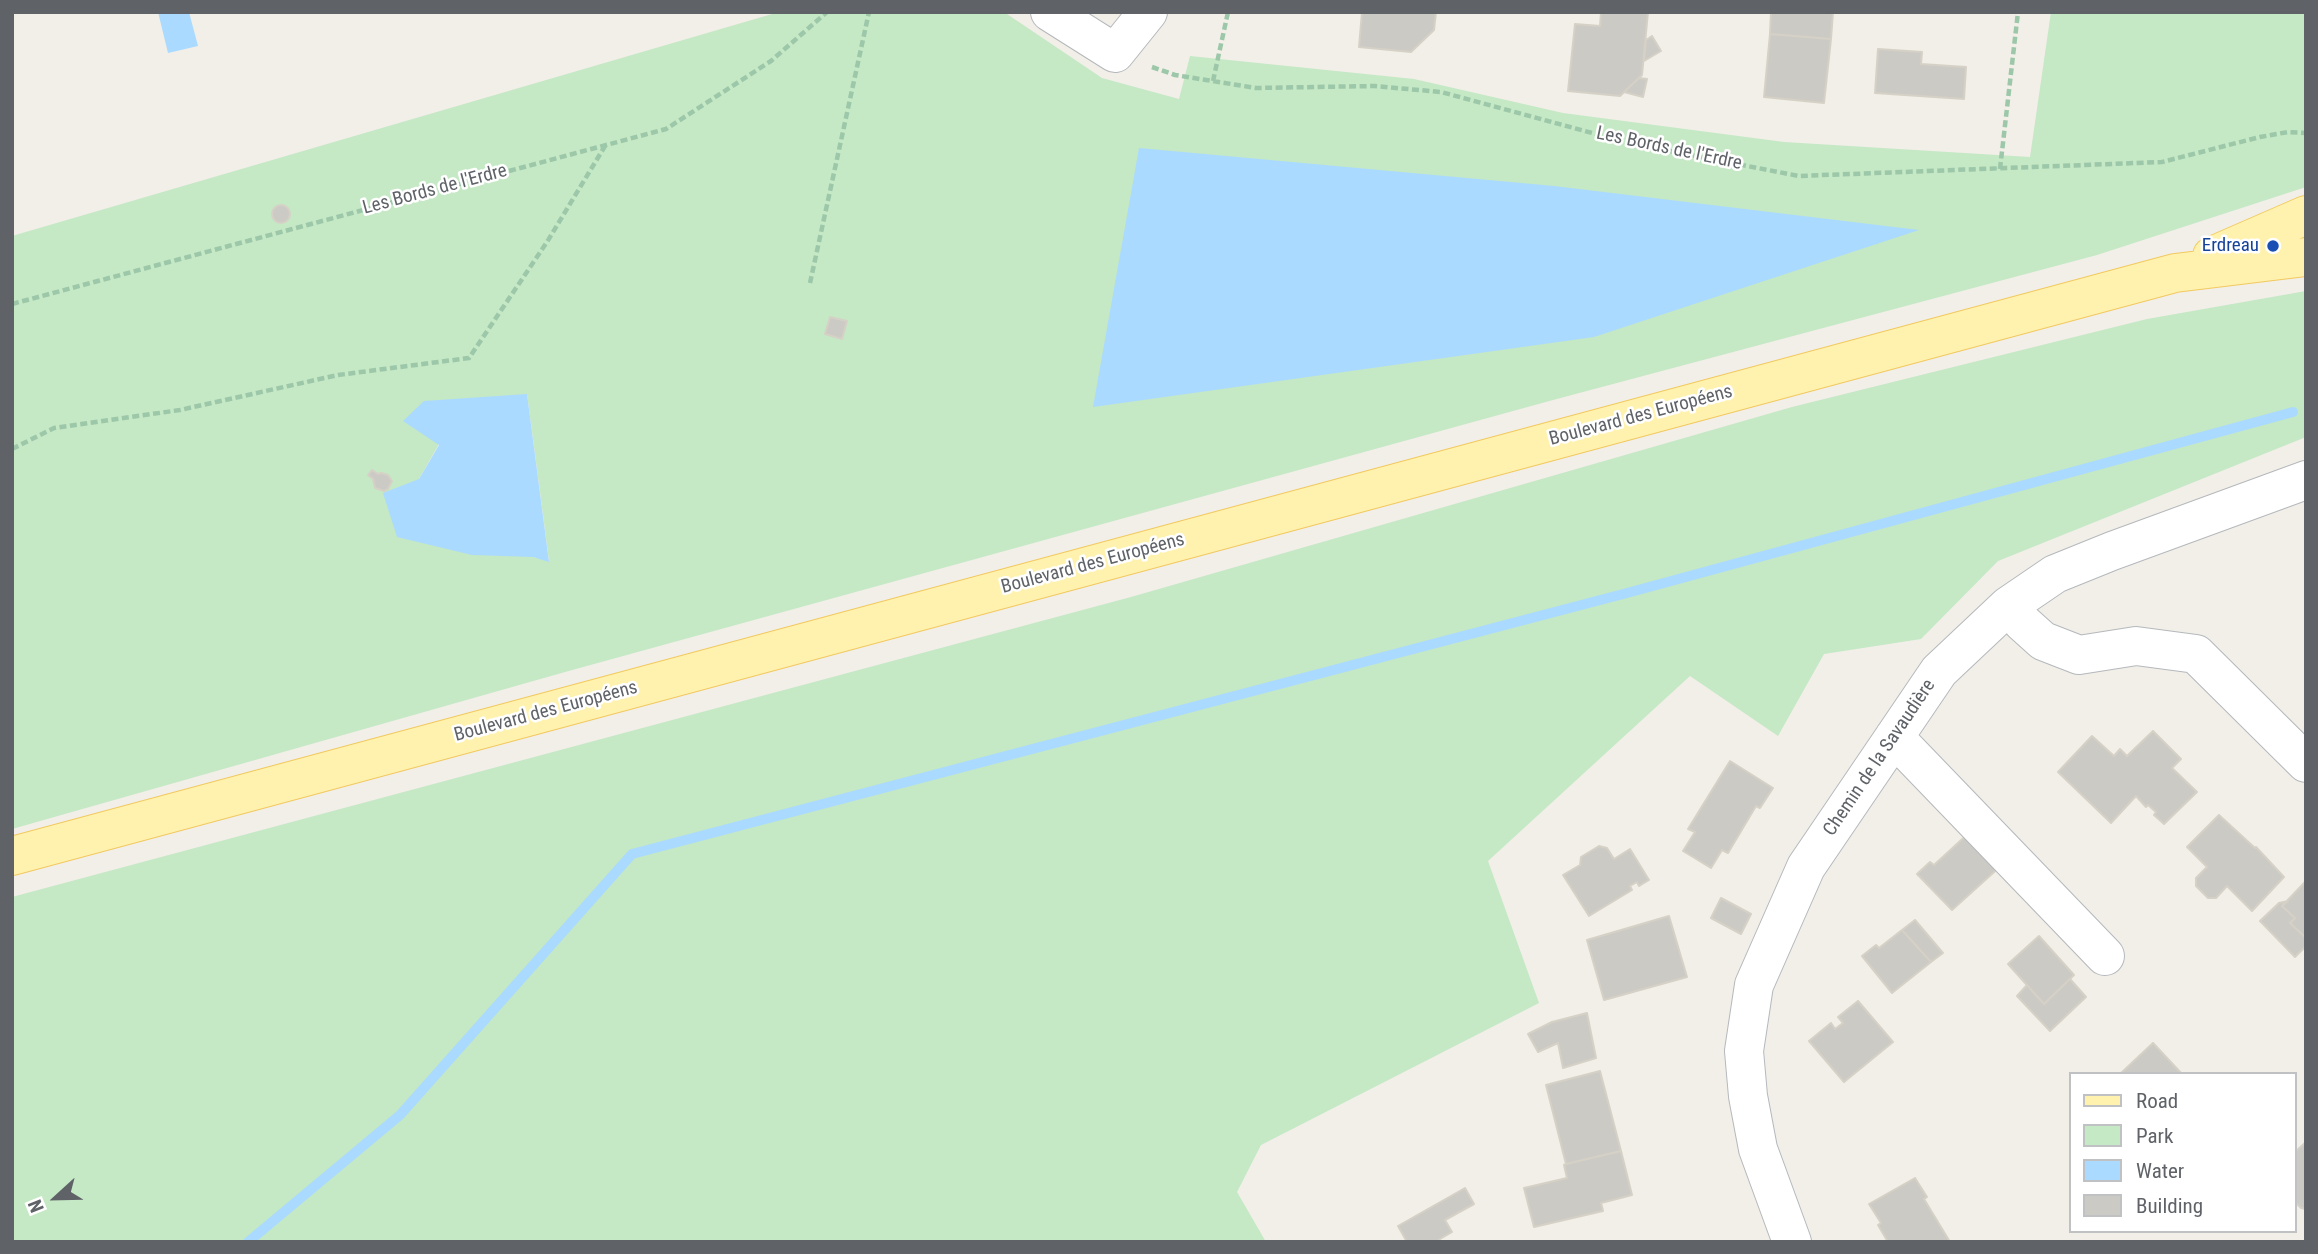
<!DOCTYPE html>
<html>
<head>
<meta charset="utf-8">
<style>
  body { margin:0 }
  #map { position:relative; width:2318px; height:1254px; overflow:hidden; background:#f1efe8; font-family:"Roboto Condensed",sans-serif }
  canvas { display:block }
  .frame { position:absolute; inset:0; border:14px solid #5f6368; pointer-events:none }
  .legend { position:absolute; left:2069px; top:1072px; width:228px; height:161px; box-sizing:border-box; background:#fff; border:2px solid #bfc1c3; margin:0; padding:9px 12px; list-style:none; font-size:21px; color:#5f6368 }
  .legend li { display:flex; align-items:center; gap:14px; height:35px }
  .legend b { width:35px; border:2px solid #bfc1c3 }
  .north { position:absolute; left:21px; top:1163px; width:70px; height:70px; -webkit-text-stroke:5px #fff; paint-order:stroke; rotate:248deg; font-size:19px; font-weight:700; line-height:28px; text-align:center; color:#5f6368 }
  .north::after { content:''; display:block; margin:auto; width:24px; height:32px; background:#5f6368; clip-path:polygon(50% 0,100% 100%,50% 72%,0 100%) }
</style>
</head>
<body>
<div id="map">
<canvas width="2318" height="1254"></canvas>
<div class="frame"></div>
<ul class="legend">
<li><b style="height:9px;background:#fff2af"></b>Road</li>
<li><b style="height:19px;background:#c5e8c5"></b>Park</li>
<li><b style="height:19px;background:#aadaff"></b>Water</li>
<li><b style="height:19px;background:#cccac5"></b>Building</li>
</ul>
<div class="north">N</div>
</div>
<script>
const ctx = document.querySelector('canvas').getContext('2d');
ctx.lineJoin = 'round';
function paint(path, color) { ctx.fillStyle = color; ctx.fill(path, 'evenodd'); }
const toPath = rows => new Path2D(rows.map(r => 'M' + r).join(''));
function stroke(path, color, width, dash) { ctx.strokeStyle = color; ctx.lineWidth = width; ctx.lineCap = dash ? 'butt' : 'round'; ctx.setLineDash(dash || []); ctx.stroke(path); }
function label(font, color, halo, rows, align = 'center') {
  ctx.font = font + ' "Roboto Condensed",sans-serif'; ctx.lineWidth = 5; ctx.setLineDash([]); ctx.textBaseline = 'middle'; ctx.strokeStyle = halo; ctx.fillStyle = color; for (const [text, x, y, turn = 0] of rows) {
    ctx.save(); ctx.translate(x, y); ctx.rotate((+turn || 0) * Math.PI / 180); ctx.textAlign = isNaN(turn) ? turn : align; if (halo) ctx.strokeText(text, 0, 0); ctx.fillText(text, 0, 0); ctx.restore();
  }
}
paint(toPath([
  [779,12,1004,12,1102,78,1179,99,1190,56,1414,79,1563,113,1784,142,2030,157,2051,12,2306,12,2306,187,2097,255,1553,400,565,672,12,829,12,236],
  [527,394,539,484,549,561,533,557,419,479,439,444],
  [2306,291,2306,437,1998,561,1921,639,1824,654,1778,736,1690,676,1488,861,1539,1003,1261,1145,1237,1192,1266,1242,12,1242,12,897,1131,597,1792,407,2147,319]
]), '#c5e8c5');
paint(toPath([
  [158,12,189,12,198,46,168,53],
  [1139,148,1554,186,1919,230,1594,337,1093,407],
  [527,394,549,562,533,557,472,555,397,537,383,493,419,479,439,445,403,421,424,401]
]), '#aadaff');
stroke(toPath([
  [248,1242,400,1115,632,854,1627,593,2293,412]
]), '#aadaff', 10);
const building = toPath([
  [1362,12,1436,12,1434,30,1411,52,1359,47,1362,12],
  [1601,12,1648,12,1642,75,1620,96,1568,91,1575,24,1600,26,1601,12],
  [1771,12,1833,12,1831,39,1770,34,1771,12],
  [1770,34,1831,39,1824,103,1764,97,1770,34],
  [1652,36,1661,51,1644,61,1646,40,1652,36],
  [1878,49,1922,52,1921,64,1966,67,1964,99,1875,93,1878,49],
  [1639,78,1647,79,1643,97,1624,92,1639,78],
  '272 214a9 9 0 1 1 18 0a9 9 0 1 1-18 0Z',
  [830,317,847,321,842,339,825,334,830,317],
  [372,470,378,474,381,473,388,475,392,481,388,489,384,491,375,488,373,479,368,475,372,470],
  [2153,731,2181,759,2172,768,2197,792,2164,824,2154,815,2156,812,2148,805,2146,807,2136,796,2111,823,2058,772,2092,736,2114,756,2120,749,2127,756,2153,731],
  [1730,761,1773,788,1760,808,1756,806,1728,853,1722,850,1711,868,1683,851,1695,832,1688,829,1730,761],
  [2219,815,2255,848,2256,847,2284,877,2252,911,2227,886,2216,898,2208,898,2196,886,2196,878,2207,867,2187,847,2219,815],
  [1971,831,2003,864,1952,910,1917,874,1930,862,1934,865,1971,831],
  [1599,846,1607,848,1614,859,1630,849,1649,880,1639,886,1637,882,1630,886,1632,890,1589,916,1563,875,1580,865,1581,857,1599,846],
  [2306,881,2306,938,2290,923,2295,918,2282,906,2306,881],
  [1721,898,1751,914,1741,934,1711,918,1721,898],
  [2288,901,2282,906,2295,918,2290,923,2306,938,2306,946,2295,957,2260,921,2279,903,2288,901],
  [1669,916,1687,977,1604,1000,1587,940,1669,916],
  [1915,920,1943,953,1931,962,1902,930,1915,920],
  [1902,930,1931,962,1892,993,1862,956,1876,945,1879,948,1902,930],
  [2039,936,2074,975,2044,1004,2008,964,2039,936],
  [2070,979,2086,997,2050,1031,2017,996,2027,985,2044,1004,2070,979],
  [1858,1001,1893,1042,1844,1082,1809,1041,1831,1023,1835,1029,1843,1023,1838,1017,1858,1001],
  [1587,1013,1596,1058,1563,1068,1558,1043,1538,1052,1528,1034,1552,1022,1587,1013],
  [2153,1043,2182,1074,2120,1074,2153,1043],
  [1600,1071,1621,1151,1566,1164,1546,1085,1600,1071],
  [2306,1142,2306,1208,2305,1209,2301,1208,2295,1202,2295,1152,2306,1142],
  [1621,1151,1632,1195,1601,1203,1603,1211,1534,1227,1524,1188,1567,1178,1564,1165,1566,1164,1621,1151],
  [1915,1178,1927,1197,1924,1199,1950,1242,1888,1242,1878,1225,1881,1223,1869,1204,1915,1178],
  [1465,1188,1474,1204,1445,1220,1452,1232,1435,1242,1407,1242,1398,1226,1465,1188]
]);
paint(building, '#cccac5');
stroke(building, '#d6d1c6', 2);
const minor = toPath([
  [1050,12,1115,53,1148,12],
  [2008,606,2023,623,2043,641,2079,655,2136,646,2196,654,2306,763],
  [1894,737,2105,956],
  [1792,1242,1758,1149,1748,1096,1744,1051,1754,985,1806,867,1939,671,2008,606,2055,574,2112,551,2306,480]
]);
const major = toPath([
  [2212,256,2306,215],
  [12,856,2175,273,2306,257]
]);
stroke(minor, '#b5b8bc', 40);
stroke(major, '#f2c960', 40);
stroke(toPath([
  [1152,67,1175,75,1256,88,1374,86,1441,92,1629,143,1799,176,2162,162,2260,137,2288,132,2306,133],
  [1213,81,1228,12],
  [2000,169,2018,12],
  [810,283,869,12],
  [12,304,666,129,771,61,827,12],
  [12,449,54,428,180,410,338,375,469,358,547,242,605,146]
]), '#9cc7a9', 4.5, [7, 3.5]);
stroke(minor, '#fff', 38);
stroke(major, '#fff2af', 38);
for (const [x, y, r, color] of [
  [2273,246,7,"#1a4fb4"]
]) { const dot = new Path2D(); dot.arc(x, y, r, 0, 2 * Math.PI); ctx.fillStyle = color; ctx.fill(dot); stroke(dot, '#fff', 2.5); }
label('19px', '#5f6368', '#fff', [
  ["Les Bords de l'Erdre",1669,149,12],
  ["Les Bords de l'Erdre",435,190,-15],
  ["Boulevard des Européens",1641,416,-15],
  ["Boulevard des Européens",1093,564,-15],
  ["Boulevard des Européens",546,712,-15],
  ["Chemin de la Savaudière",1880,758,-56]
]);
label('19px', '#164399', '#fff', [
  ["Erdreau",2259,246]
], 'right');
</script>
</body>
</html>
